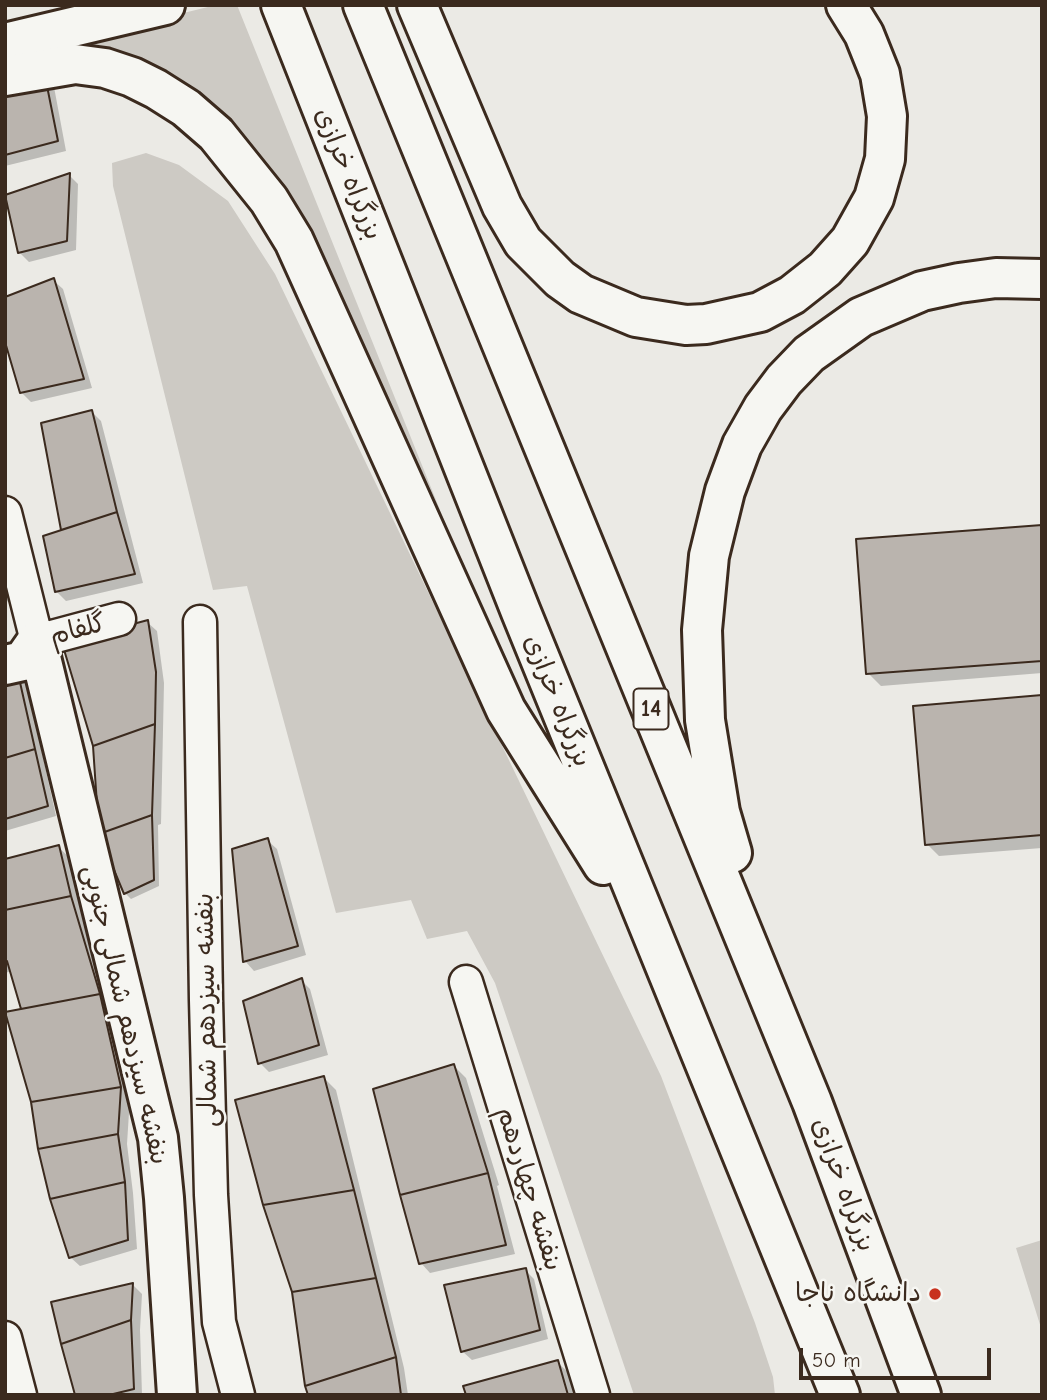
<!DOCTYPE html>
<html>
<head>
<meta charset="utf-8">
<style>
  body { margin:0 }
  #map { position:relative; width:1047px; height:1400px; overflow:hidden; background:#ebeae5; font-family:"Comic Neue",sans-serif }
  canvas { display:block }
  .frame { position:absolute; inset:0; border:7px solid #3b2a1e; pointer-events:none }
  .scale { position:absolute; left:799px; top:1348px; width:192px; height:32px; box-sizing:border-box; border:4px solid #3b2a1e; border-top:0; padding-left:9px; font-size:21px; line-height:24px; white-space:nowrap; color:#3b2a1e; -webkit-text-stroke:5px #f6f6f2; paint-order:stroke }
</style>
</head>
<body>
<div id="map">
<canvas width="1047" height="1400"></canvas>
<div class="frame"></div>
<div class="scale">50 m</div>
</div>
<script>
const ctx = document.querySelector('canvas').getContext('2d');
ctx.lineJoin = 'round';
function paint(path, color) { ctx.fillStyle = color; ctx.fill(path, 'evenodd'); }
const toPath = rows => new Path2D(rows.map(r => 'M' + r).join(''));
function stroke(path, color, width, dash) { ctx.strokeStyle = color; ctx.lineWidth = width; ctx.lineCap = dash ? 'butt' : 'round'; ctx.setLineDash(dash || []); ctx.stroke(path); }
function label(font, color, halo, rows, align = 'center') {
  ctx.font = font + ' "Comic Neue","Playpen Sans Arabic",sans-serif'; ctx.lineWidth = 5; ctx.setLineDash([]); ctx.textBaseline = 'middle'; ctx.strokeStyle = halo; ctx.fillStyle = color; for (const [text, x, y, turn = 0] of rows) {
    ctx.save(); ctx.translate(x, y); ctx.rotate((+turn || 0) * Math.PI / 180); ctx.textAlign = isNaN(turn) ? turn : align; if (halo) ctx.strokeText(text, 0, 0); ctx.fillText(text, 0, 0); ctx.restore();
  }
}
paint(toPath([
  [216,5,237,5,520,709,428,504,195,102,5,57],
  [146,153,179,165,228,201,275,274,661,1076,755,1323,773,1377,775,1395,634,1395,495,983,467,931,427,939,411,900,336,913,247,586,213,590,113,186,112,163],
  [1042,1240,1042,1331,1016,1248]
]), '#cdcac4');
paint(toPath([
  [54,87,66,151,5,166,5,90],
  [69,175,78,184,76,250,29,262,19,252],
  [53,280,63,289,92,388,31,402,22,393],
  [92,412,101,421,143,583,66,601,56,591,63,532,43,424],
  [1042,527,1042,673,881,686,868,673],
  [5,584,9,598,5,607],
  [147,622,157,631,164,683,161,824,158,825,159,886,131,899,125,893],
  [17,671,26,680,56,816,5,831,5,675],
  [1042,697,1042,848,939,856,927,844],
  [267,840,277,849,306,955,254,971,245,961],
  [58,847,68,856,108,1005,130,1097,127,1144,133,1193,137,1249,80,1266,70,1257,23,1010,12,971,5,973,5,861],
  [301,980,310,989,328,1055,269,1072,260,1063],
  [454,1066,466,1078,499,1185,497,1186,515,1254,430,1273,421,1263],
  [324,1078,336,1090,404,1368,408,1395,310,1395],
  [525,1270,534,1279,548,1339,472,1360,462,1351],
  [133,1285,142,1294,140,1330,142,1395,77,1395],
  [557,1362,570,1374,576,1395,468,1395]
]), '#0003');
const building = toPath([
  [45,76,58,141,5,155,5,88,45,76],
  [70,173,67,241,18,253,5,195,70,173],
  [54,278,84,379,20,393,5,342,5,297,54,278],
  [92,410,117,512,61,530,41,423,92,410],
  [117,512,135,574,55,592,43,536,117,512],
  [1042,525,1042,661,866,674,856,539,1042,525],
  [148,620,156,672,155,724,93,746,62,643,148,620],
  [17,669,35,749,5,758,5,673,17,669],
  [1042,695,1042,835,925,845,913,706,1042,695],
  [155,724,152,815,99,834,93,746,155,724],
  [35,749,48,806,5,819,5,758,35,749],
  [152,815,154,880,124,894,99,834,152,815],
  [268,838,298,946,243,962,232,849,268,838],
  [59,845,71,896,5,910,5,859,59,845],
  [71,896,100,994,21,1009,7,961,5,962,5,910,71,896],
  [302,978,319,1045,258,1064,243,1001,302,978],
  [100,994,121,1087,31,1102,5,1012,100,994],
  [454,1064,488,1173,400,1195,373,1089,454,1064],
  [324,1076,354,1190,263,1205,235,1100,324,1076],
  [121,1087,118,1134,38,1149,31,1102,121,1087],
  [118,1134,125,1182,50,1199,38,1149,118,1134],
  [488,1173,506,1245,419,1264,400,1195,488,1173],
  [125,1182,128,1240,69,1258,50,1199,125,1182],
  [354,1190,376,1278,292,1292,263,1205,354,1190],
  [526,1268,540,1330,461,1352,444,1285,526,1268],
  [376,1278,396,1357,305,1386,292,1292,376,1278],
  [133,1283,131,1320,61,1344,51,1302,133,1283],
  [131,1320,134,1389,109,1395,75,1395,61,1344,131,1320],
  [396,1357,401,1395,308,1395,305,1386,396,1357],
  [558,1360,568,1395,466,1395,463,1386,558,1360]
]);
paint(building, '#bab4ae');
stroke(building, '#3b2a1e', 2);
const street = toPath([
  [5,513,37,641,119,619],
  [200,622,206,1000,211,1195,219,1322,238,1395],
  [466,982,593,1395],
  [5,1338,20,1395]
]);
const secondary = toPath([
  [5,43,165,5],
  [37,641,158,1138,164,1198,177,1395],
  [5,665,23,661,37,641]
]);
const highway = toPath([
  [281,5,521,612,840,1395],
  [363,5,812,1102,921,1395],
  [417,5,502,206,523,242,560,279,581,294,636,317,686,325,706,324,760,312,792,295,825,269,850,241,874,198,885,159,887,116,880,74,864,34,846,5],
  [5,76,75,64,105,68,132,77,156,89,186,108,216,134,269,200,294,241,506,710,603,865],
  [732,853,720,812,705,720,702,630,709,556,725,491,742,445,763,408,784,380,809,354,861,317,922,291,959,283,996,278,1042,279]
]);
stroke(street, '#3b2a1e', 37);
stroke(secondary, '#3b2a1e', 44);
stroke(highway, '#3b2a1e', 44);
stroke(street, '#f6f6f2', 32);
stroke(secondary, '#f6f6f2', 38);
stroke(highway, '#f6f6f2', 38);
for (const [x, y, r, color] of [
  [935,1294,7,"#c8321e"]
]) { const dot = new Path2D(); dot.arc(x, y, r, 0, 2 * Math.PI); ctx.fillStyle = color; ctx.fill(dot); stroke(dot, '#f6f6f2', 2.5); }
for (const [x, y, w] of [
  [651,709,35]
]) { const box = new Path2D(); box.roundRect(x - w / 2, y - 20.5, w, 41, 5); ctx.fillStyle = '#f6f6f2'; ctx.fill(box); stroke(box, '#3b2a1e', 2); }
label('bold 24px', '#3b2a1e', null, [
  ["14",651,709]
]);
label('26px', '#3b2a1e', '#f6f6f2', [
  ["بزرگراه خرازی",348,174,68],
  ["گلفام",78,630,-15],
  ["بزرگراه خرازی",557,701,68],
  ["بنفشه سیزدهم شمالی",207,1010,-91],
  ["بنفشه سیزدهم شمالی جنوبی",125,1015,77],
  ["بزرگراه خرازی",843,1185,70],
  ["بنفشه چهاردهم",529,1189,73]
]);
label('26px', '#3b2a1e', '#f6f6f2', [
  ["دانشگاه ناجا",921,1294]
], 'right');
</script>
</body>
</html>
